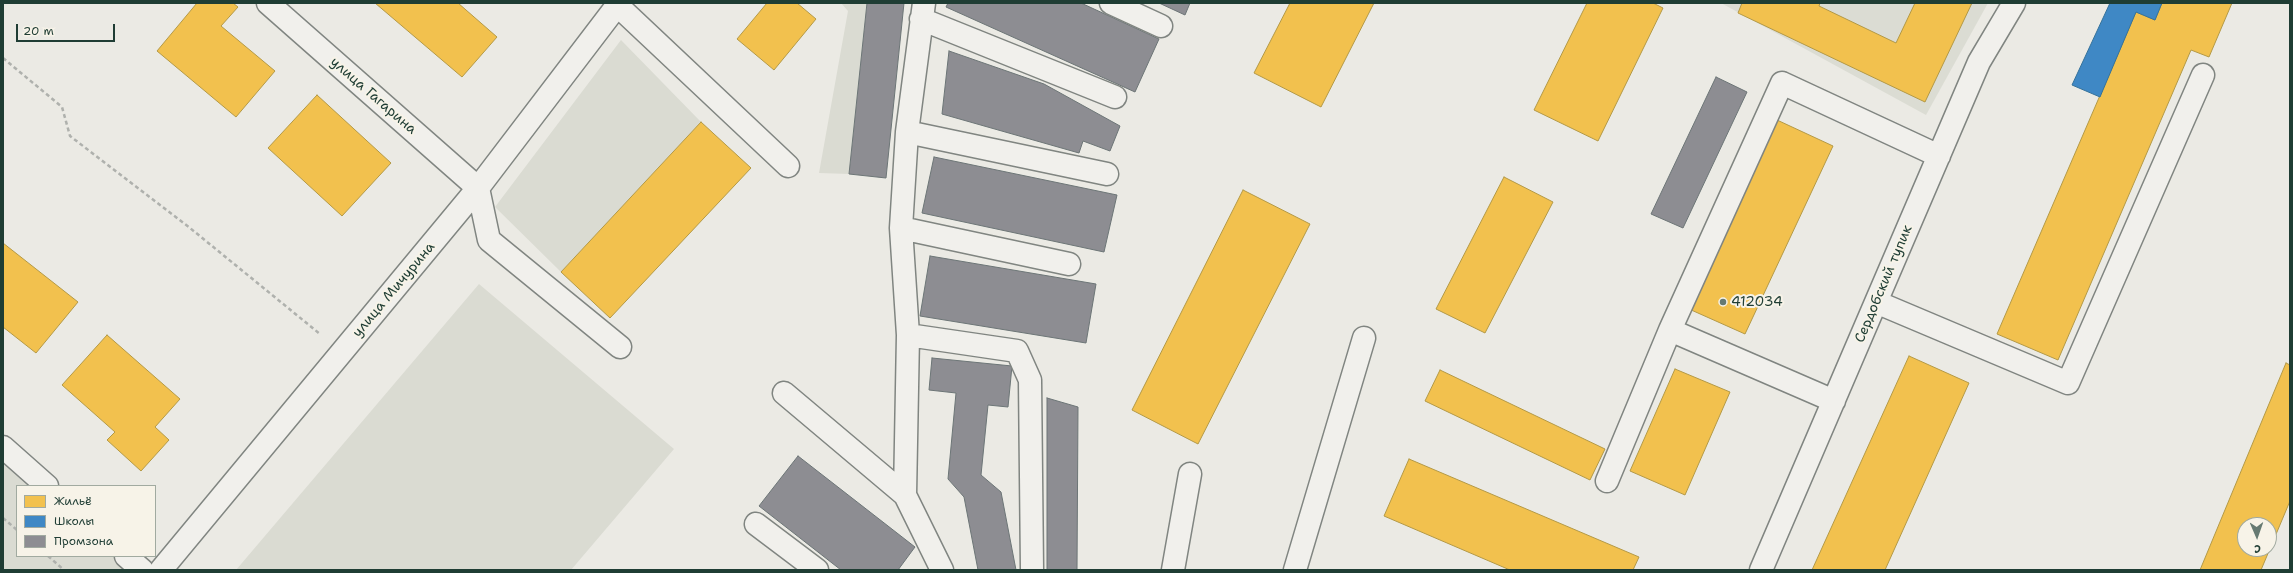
<!DOCTYPE html>
<html>
<head>
<meta charset="utf-8">
<style>
  body { margin:0 }
  #map { position:relative; width:2293px; height:573px; overflow:hidden; background:#ebeae4; font-family:"Shantell Sans",sans-serif }
  canvas { display:block }
  .frame { position:absolute; inset:0; border:4px solid #1f3d34; pointer-events:none }
  .legend { position:absolute; left:16px; top:485px; width:140px; height:72px; box-sizing:border-box; background:#f7f3e8; border:1px solid #a1aaa0; margin:0; padding:5px 7px; list-style:none; font-size:12px; color:#1f3d34 }
  .legend li { display:flex; align-items:center; gap:8px; height:20px }
  .legend b { width:20px; border:1px solid #a1aaa0 }
  .north { position:absolute; left:2237px; top:517px; width:40px; height:40px; box-sizing:border-box; background:#f7f3e8; border:1px solid #a1aaa0; border-radius:50%; rotate:178deg; font-size:11px; font-weight:700; line-height:16px; text-align:center; color:#1f3d34 }
  .north::after { content:''; display:block; margin:auto; width:14px; height:18px; background:#667a72; clip-path:polygon(50% 0,100% 100%,50% 72%,0 100%) }
  .scale { position:absolute; left:16px; top:24px; width:99px; height:18px; box-sizing:border-box; border:2px solid #1f3d34; border-top:0; padding-left:5px; font-size:12px; line-height:14px; white-space:nowrap; color:#1f3d34; -webkit-text-stroke:3px #f7f3e8; paint-order:stroke }
</style>
</head>
<body>
<div id="map">
<canvas width="2293" height="573"></canvas>
<div class="frame"></div>
<ul class="legend">
<li><b style="height:11px;background:#f2c14e"></b>Жильё</li>
<li><b style="height:11px;background:#3f88c5"></b>Школы</li>
<li><b style="height:11px;background:#8d8d92"></b>Промзона</li>
</ul>
<div class="north">С</div>
<div class="scale">20 m</div>
</div>
<script>
const ctx = document.querySelector('canvas').getContext('2d');
ctx.lineJoin = 'round';
function paint(path, color) { ctx.fillStyle = color; ctx.fill(path, 'evenodd'); }
const toPath = rows => new Path2D(rows.map(r => 'M' + r).join(''));
function stroke(path, color, width, dash) { ctx.strokeStyle = color; ctx.lineWidth = width; ctx.lineCap = dash ? 'butt' : 'round'; ctx.setLineDash(dash || []); ctx.stroke(path); }
function label(font, color, halo, rows, align = 'center') {
  ctx.font = font + ' "Shantell Sans",sans-serif'; ctx.lineWidth = 4; ctx.setLineDash([]); ctx.textBaseline = 'middle'; ctx.strokeStyle = halo; ctx.fillStyle = color; for (const [text, x, y, turn = 0] of rows) {
    ctx.save(); ctx.translate(x, y); ctx.rotate((+turn || 0) * Math.PI / 180); ctx.textAlign = isNaN(turn) ? turn : align; if (halo) ctx.strokeText(text, 0, 0); ctx.fillText(text, 0, 0); ctx.restore();
  }
}
paint(toPath([
  [1721,3,1988,3,1926,115]
]), '#dbdcd3');
paint(toPath([
  [841,3,867,3,849,174,819,173,848,11],
  [621,40,701,122,561,272,495,207],
  [479,284,674,449,571,570,236,570],
  [3,447,47,486,17,486,17,556,126,556,142,570,3,570]
]), '#dadbd2');
const homes = toPath([
  [197,3,233,3,238,7,221,26,275,71,236,117,157,51,197,3],
  [375,3,458,3,497,37,462,77,375,3],
  [767,3,797,3,816,19,774,70,737,39,767,3],
  [1290,3,1374,3,1321,107,1254,73,1290,3],
  [1587,3,1653,3,1663,8,1598,141,1534,110,1587,3],
  [1742,3,1820,3,1819,6,1896,43,1915,3,1972,3,1925,102,1738,13,1742,3],
  [2162,3,2232,3,2209,57,2191,50,2058,360,1997,334,2136,12,2155,20,2162,3],
  [317,95,391,163,342,216,268,148,317,95],
  [1777,120,1833,146,1745,334,1689,309,1777,120],
  [701,122,751,168,610,318,561,272,701,122],
  [1504,177,1553,202,1485,333,1436,309,1504,177],
  [1243,190,1310,224,1198,444,1132,410,1243,190],
  [3,243,78,302,36,353,3,327,3,243],
  [107,335,180,399,155,427,169,440,141,471,107,440,115,432,62,385,107,335],
  [1909,356,1969,383,1885,570,1812,570,1909,356],
  [2286,363,2290,365,2290,501,2261,570,2200,570,2286,363],
  [2245,525,2269,525,2269,549,2245,549,2245,525],
  [1675,369,1730,392,1685,495,1630,471,1675,369],
  [1440,370,1605,449,1590,480,1425,401,1440,370],
  [1409,459,1639,557,1633,570,1510,570,1384,516,1409,459]
]);
paint(homes, '#f2c14e');
stroke(homes, '#b39946', 1);
const schools = toPath([
  [2110,3,2162,3,2155,20,2136,12,2100,97,2072,85,2110,3]
]);
paint(schools, '#3f88c5');
stroke(schools, '#35729a', 1);
const industry = toPath([
  [867,3,904,3,886,178,849,174,867,3],
  [948,3,1081,3,1159,39,1135,92,946,7,948,3],
  [1159,3,1190,3,1185,15,1159,3],
  [949,51,1044,84,1120,126,1110,151,1083,141,1079,153,942,114,949,51],
  [1716,77,1747,92,1683,228,1651,214,1716,77],
  [934,157,1117,195,1104,252,922,213,934,157],
  [930,256,1096,284,1086,343,920,316,930,256],
  [932,358,1012,366,1008,407,988,405,981,475,1001,492,1016,570,978,570,964,497,948,479,956,393,929,390,932,358],
  [1047,398,1078,407,1077,570,1047,570,1047,398],
  [798,456,915,547,898,570,841,570,759,506,798,456]
]);
paint(industry, '#8d8d92');
stroke(industry, '#6c7576', 1);
const minor = toPath([
  [268,3,478,188],
  [924,3,907,132,901,228,908,335,905,495,942,570],
  [1111,3,1161,26],
  [617,5,788,166],
  [921,19,1115,97],
  [907,132,1107,174],
  [478,188,489,240,620,347],
  [901,228,1069,264],
  [1876,302,2068,383,2203,75],
  [908,335,1017,351,1030,380,1032,570],
  [784,393,905,495],
  [1834,401,1670,330,1782,83,1939,156],
  [3,447,47,486],
  [1607,481,1670,330],
  [756,524,817,570],
  [126,556,142,570],
  [161,570,478,188,619,3],
  [1173,570,1190,474],
  [1295,570,1364,338],
  [1761,570,1979,62,2014,3]
]);
stroke(minor, '#808581', 25);
stroke(toPath([
  [3,58,62,107,70,136,190,228,320,334],
  [3,518,17,530],
  [48,556,64,570]
]), '#afb1ad', 2.5, [4, 3]);
stroke(minor, '#f1f0ec', 22);
for (const [x, y, r, color] of [
  [1723,302,4,"#667a72"]
]) { const dot = new Path2D(); dot.arc(x, y, r, 0, 2 * Math.PI); ctx.fillStyle = color; ctx.fill(dot); stroke(dot, '#f7f3e8', 1.5); }
label('14px', '#1f3d34', '#f7f3e8', [
  ["улица Гагарина",373,96,41],
  ["Сердобский тупик",1884,284,-67],
  ["улица Мичурина",394,290,-50]
]);
label('14px', '#1f3d34', '#f7f3e8', [
  ["412034",1731,302]
], 'left');
</script>
</body>
</html>
